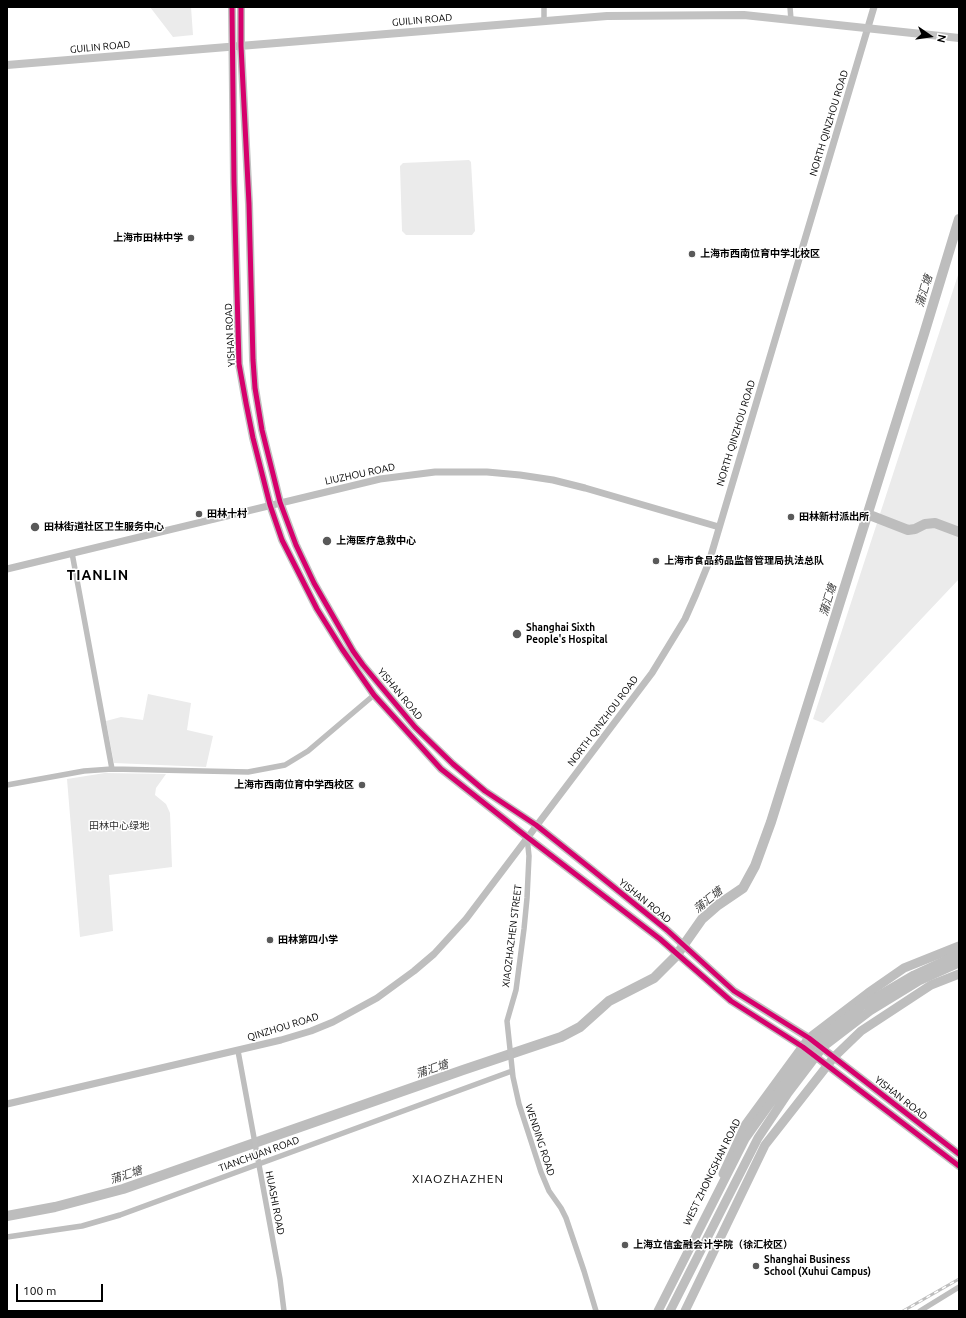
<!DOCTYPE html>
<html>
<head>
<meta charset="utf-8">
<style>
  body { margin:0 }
  #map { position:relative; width:966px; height:1318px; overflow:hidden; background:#fff; font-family:Ubuntu,sans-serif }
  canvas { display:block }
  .frame { position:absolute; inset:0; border:8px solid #000; pointer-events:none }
  .north { position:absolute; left:910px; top:16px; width:40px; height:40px; -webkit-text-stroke:3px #fff; paint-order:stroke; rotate:103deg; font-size:11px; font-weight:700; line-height:16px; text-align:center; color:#000 }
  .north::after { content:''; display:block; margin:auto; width:14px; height:18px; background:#000; clip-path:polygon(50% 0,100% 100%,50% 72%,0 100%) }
  .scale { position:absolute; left:16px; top:1284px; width:87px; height:18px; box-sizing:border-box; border:2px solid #000; border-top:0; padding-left:5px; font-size:12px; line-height:14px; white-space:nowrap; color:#000; -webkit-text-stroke:3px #fff; paint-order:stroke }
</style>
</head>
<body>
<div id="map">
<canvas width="966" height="1318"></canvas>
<div class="frame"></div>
<div class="north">N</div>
<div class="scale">100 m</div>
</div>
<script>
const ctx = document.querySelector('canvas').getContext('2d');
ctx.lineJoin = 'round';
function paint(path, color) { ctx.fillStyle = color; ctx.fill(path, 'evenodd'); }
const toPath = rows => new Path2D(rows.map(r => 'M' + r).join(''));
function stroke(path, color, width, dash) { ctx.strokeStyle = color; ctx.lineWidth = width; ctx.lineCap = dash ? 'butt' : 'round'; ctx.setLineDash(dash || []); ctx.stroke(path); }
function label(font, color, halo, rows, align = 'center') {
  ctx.font = font + ' Ubuntu,"Noto Sans SC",sans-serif'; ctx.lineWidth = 3; ctx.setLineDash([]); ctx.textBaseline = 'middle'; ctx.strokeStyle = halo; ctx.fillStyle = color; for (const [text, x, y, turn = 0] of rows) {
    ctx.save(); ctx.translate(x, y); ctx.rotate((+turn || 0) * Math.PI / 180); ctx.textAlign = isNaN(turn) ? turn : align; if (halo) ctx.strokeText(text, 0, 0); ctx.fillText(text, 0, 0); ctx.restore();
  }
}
paint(toPath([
  [150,7,191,7,193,35,173,37],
  [469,160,471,162,475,231,472,235,406,235,402,231,400,166,403,163],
  [959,272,959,579,823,723,813,719],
  [148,694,191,703,187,730,213,736,206,767,114,763,106,721,121,717,143,720],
  [105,773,166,774,156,788,155,795,166,804,170,813,172,867,109,875,113,931,80,937,67,779]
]), '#ebebeb');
stroke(toPath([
  [867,514,908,530,915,529,925,524,935,523,959,532],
  [7,1216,55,1207,123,1189,463,1070,561,1037,580,1027,609,1001,654,978,676,956,702,919,718,905,743,888,755,866,771,822,924,334,959,219]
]), '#bdbdbd', 10);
stroke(toPath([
  [790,7,791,20],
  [544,20,544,7],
  [72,553,112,769],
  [7,785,84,771,112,769,248,772,285,765,308,751,374,695],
  [527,837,529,856,527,898,524,929,516,990,507,1021,513,1077,519,1104,541,1172,549,1191,561,1208,566,1218,584,1271,596,1311],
  [238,1051,280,1279,284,1311],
  [7,1237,82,1226,120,1215,512,1071],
  [920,1311,959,1287]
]), '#bebebe', 5.5);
stroke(toPath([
  [7,569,380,479,435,472,487,472,520,475,553,480,585,488,719,527],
  [7,1104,281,1040,311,1031,333,1022,377,998,414,971,434,954,466,919,652,673,685,619,696,594,709,562,874,7]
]), '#bebebe', 7);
stroke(toPath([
  [232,7,234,182,239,364,246,403,253,438,270,505,282,540,317,609,342,649,374,695,441,769,527,837,660,939,731,1001,803,1047,959,1166],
  [241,7,241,46,249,204,253,360,255,388,262,430,280,502,296,545,314,583,353,651,363,665,415,727,453,764,485,791,536,825,590,868,667,930,734,991,809,1038,959,1154],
  [7,65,607,16,744,15,959,38]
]), '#c2c2c2', 8);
stroke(toPath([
  [723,1174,746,1124,809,1038,868,993,904,968,959,946],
  [685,1311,765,1145,834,1057,861,1031,931,985,959,974]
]), '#bebebe', 9);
stroke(toPath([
  [658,1311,745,1139,779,1091,813,1045,863,1005,914,975,959,954],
  [670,1311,758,1138,788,1093,823,1047,870,1011,919,981,959,963]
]), '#bebebe', 9);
const rail = toPath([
  [903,1311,959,1279]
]);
stroke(rail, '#bebebe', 3);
stroke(rail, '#fff', 1.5, [4.5]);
stroke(toPath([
  [232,7,234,182,239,364,246,403,253,438,270,505,282,540,317,609,342,649,374,695,441,769,527,837,660,939,731,1001,803,1047,959,1166],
  [241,7,241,46,249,204,253,360,255,388,262,430,280,502,296,545,314,583,353,651,363,665,415,727,453,764,485,791,536,825,590,868,667,930,734,991,809,1038,959,1154]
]), '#d6006c', 5);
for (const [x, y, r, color] of [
  [191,238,4,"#595959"],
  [692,254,4,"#595959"],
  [199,514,4,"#595959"],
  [791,517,4,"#595959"],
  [35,527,5,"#595959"],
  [327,541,5,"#595959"],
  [656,561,4,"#595959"],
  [517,634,5,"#595959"],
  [362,785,4,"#595959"],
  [270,940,4,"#595959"],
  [625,1245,4,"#595959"],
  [756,1266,4,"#595959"]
]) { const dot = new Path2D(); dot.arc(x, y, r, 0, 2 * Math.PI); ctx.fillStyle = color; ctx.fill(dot); stroke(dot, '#fff', 1.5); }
label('10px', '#000', '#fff', [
  ["GUILIN ROAD",422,20,-5],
  ["GUILIN ROAD",100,47,-5],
  ["NORTH QINZHOU ROAD",829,123,-73],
  ["YISHAN ROAD",230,335,-93],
  ["NORTH QINZHOU ROAD",736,433,-73],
  ["LIUZHOU ROAD",360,474,-12],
  ["YISHAN ROAD",400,694,50],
  ["NORTH QINZHOU ROAD",603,721,-53],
  ["YISHAN ROAD",645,901,39],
  ["XIAOZHAZHEN STREET",512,936,-83],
  ["QINZHOU ROAD",283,1027,-17],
  ["YISHAN ROAD",901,1098,38],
  ["WENDING ROAD",540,1140,72],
  ["TIANCHUAN ROAD",259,1154,-20],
  ["WEST ZHONGSHAN ROAD",712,1172,-64],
  ["HUASHI ROAD",275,1203,79]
]);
label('bold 10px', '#000', '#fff', [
  ["上海市田林中学",183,238,"right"],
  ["上海市西南位育中学北校区",700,254],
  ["田林十村",207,514],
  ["田林新村派出所",799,517],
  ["田林街道社区卫生服务中心",44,527],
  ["上海医疗急救中心",336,541],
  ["上海市食品药品监督管理局执法总队",664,561],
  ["Shanghai Sixth",526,628],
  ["People's Hospital",526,640],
  ["上海市西南位育中学西校区",354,785,"right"],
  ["田林第四小学",278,940],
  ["上海立信金融会计学院（徐汇校区）",633,1245],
  ["Shanghai Business",764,1260],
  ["School (Xuhui Campus)",764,1272]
], 'left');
label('10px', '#313131', '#fff', [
  ["田林中心绿地",119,826]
]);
label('italic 11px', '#424242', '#fff', [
  ["蒲汇塘",924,291,-73],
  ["蒲汇塘",828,600,-73],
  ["蒲汇塘",708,900,-39],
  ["蒲汇塘",432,1069,-19],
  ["蒲汇塘",126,1175,-18]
]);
ctx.letterSpacing = '1px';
label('12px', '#000', '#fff', [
  ["XIAOZHAZHEN",458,1179]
]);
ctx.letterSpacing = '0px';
ctx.letterSpacing = '1px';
label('bold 14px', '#000', '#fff', [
  ["TIANLIN",98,575]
]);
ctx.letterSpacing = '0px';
</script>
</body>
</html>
